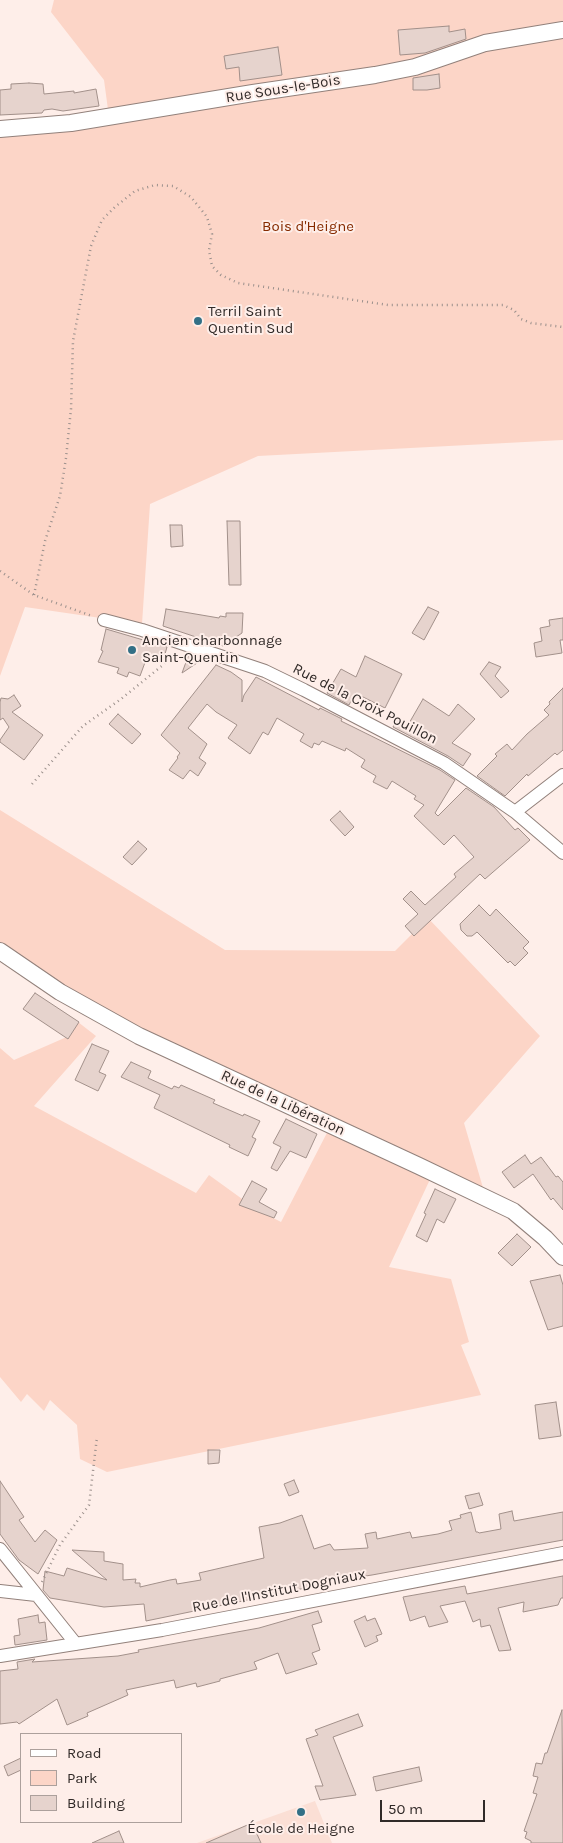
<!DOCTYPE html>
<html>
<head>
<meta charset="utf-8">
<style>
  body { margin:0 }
  #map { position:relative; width:563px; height:1843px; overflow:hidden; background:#feeee9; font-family:Karla,sans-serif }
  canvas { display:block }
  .legend { position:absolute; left:20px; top:1733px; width:162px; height:90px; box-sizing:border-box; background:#feeee9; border:1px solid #aca09c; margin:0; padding:6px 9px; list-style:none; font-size:15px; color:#312a28 }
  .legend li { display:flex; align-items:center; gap:10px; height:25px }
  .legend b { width:25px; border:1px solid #aca09c }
  .scale { position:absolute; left:380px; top:1800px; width:105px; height:22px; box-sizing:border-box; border:2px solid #312a28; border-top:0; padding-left:6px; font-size:15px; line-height:18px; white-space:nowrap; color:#312a28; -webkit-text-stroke:4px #feeee9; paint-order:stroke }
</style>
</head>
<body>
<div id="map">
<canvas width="563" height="1843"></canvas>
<ul class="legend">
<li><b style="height:6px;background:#fff"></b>Road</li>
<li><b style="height:14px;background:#fcd5c7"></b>Park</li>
<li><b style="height:14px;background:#e6d3cd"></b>Building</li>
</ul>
<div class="scale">50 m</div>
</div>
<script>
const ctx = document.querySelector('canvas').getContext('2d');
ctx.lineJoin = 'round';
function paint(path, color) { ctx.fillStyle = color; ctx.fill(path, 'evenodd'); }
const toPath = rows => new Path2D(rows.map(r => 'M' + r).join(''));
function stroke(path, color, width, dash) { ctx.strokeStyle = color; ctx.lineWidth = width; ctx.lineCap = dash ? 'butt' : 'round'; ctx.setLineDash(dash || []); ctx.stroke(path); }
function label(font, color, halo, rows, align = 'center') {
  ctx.font = font + ' Karla,sans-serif'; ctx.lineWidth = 4; ctx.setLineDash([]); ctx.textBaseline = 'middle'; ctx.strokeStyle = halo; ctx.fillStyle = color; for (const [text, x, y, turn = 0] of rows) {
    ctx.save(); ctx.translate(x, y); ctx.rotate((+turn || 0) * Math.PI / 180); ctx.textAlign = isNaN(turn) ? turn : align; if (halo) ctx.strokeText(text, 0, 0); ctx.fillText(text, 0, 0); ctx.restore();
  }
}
paint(toPath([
  [315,1801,332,1843,197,1843]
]), '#fbdfd5');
paint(toPath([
  [54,0,563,0,563,440,258,456,150,504,142,624,25,607,0,676,0,129,109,117,104,80,51,12],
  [0,810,225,950,395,951,428,918,540,1036,464,1123,486,1198,433,1173,389,1267,451,1279,469,1342,461,1345,481,1395,107,1472,80,1459,77,1425,50,1400,44,1411,27,1394,21,1402,0,1377,0,1048,14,1060,69,1036,78,1022,96,1036,34,1106,196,1193,209,1175,256,1209,281,1222,331,1125,139,1036,0,951]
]), '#fcd5c7');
const building = toPath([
  [449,26,449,32,465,29,466,39,425,53,400,55,398,30,449,26],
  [278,47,282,75,240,81,239,67,226,69,224,56,278,47],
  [439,74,440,88,427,90,413,90,413,78,439,74],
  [29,83,43,84,44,94,74,91,74,93,96,89,99,106,63,111,52,109,44,110,42,113,0,115,0,90,11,89,11,84,29,83],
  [227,521,240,521,241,585,229,585,227,521],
  [170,525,182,525,183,546,171,547,170,525],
  [428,607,439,612,424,640,412,633,428,607],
  [166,609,219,618,220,616,226,617,226,613,243,613,242,633,223,646,163,626,166,609],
  [563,618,563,640,560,640,562,653,536,657,534,643,542,641,540,628,550,626,549,620,563,618],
  [106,629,167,647,163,661,147,657,140,676,129,672,127,677,117,673,119,668,98,662,103,651,101,650,106,629],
  [189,654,203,659,182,673,189,654],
  [365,656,402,674,385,708,355,693,349,705,327,693,341,669,356,677,365,656],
  [489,662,501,667,495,676,509,691,501,698,480,674,489,662],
  [216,665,231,672,242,680,242,702,244,695,256,677,319,710,320,708,342,719,341,721,440,770,455,780,435,813,438,816,466,788,494,807,515,830,518,828,530,840,485,879,480,874,414,936,405,926,418,914,403,899,411,891,425,905,456,877,454,874,474,857,454,835,444,845,414,816,424,805,414,799,416,796,392,781,387,789,373,782,376,776,361,767,365,760,346,748,345,751,322,741,319,745,314,743,312,748,300,741,304,734,277,718,268,735,263,732,250,754,228,738,237,725,216,712,207,704,188,728,207,744,199,758,206,763,198,776,190,770,183,779,169,770,178,758,177,757,180,753,161,735,216,665],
  [563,688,563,750,557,755,555,753,528,776,527,774,505,796,477,776,497,756,495,754,507,744,512,750,527,734,549,715,544,710,550,704,549,702,563,688],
  [14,695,21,706,12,712,43,735,24,760,0,742,0,740,9,727,3,718,0,720,0,702,1,698,8,699,14,695],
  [423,699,449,716,458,704,475,719,452,743,471,754,463,766,448,756,393,727,397,719,408,725,423,699],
  [118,714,141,734,132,744,109,724,118,714],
  [340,811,354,827,345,836,330,820,340,811],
  [138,841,147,849,132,865,123,857,138,841],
  [479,905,490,916,496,909,529,942,523,948,528,953,515,966,510,961,508,963,477,932,472,936,467,936,461,930,460,924,479,905],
  [35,993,79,1022,68,1039,23,1009,35,993],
  [92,1044,109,1051,99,1072,106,1075,98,1091,75,1080,92,1044],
  [131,1062,151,1071,148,1078,172,1089,174,1086,179,1088,181,1085,215,1100,213,1103,243,1116,244,1114,260,1121,252,1137,256,1139,248,1156,229,1147,230,1145,154,1108,160,1095,121,1077,131,1062],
  [286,1119,317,1134,306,1158,290,1151,277,1171,271,1168,281,1147,273,1143,286,1119],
  [525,1155,531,1164,541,1157,556,1177,558,1176,563,1182,563,1210,553,1198,551,1200,533,1174,514,1188,502,1172,525,1155],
  [252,1181,267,1189,259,1202,277,1212,274,1218,239,1205,252,1181],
  [435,1189,456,1199,444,1223,437,1219,427,1242,416,1236,426,1214,424,1213,435,1189],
  [517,1234,531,1247,512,1266,498,1253,517,1234],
  [560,1275,563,1285,563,1326,548,1330,530,1281,560,1275],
  [556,1402,561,1436,539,1439,535,1405,556,1402],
  [208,1450,220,1450,219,1463,208,1464,208,1450],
  [294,1480,299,1492,289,1496,284,1484,294,1480],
  [0,1481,24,1517,19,1520,35,1542,45,1530,57,1540,38,1574,19,1560,0,1534,0,1481],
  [479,1493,483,1505,469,1509,465,1496,479,1493],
  [512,1511,514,1521,563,1512,563,1540,372,1575,314,1584,315,1586,146,1621,144,1604,104,1607,50,1598,43,1590,45,1571,64,1576,67,1568,107,1580,72,1550,104,1552,104,1561,123,1564,123,1580,136,1579,135,1583,140,1583,140,1587,170,1580,176,1579,177,1584,201,1580,199,1573,264,1558,259,1527,280,1523,302,1515,314,1549,330,1544,334,1550,368,1548,365,1534,376,1532,377,1539,410,1532,412,1538,438,1534,452,1530,449,1521,461,1518,460,1515,471,1512,476,1532,478,1532,479,1533,501,1529,499,1514,512,1511],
  [563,1576,563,1598,561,1598,558,1605,523,1612,524,1602,498,1608,511,1650,499,1651,490,1625,481,1627,480,1619,473,1622,465,1601,440,1606,448,1622,429,1627,425,1616,410,1621,403,1597,465,1586,467,1594,563,1576],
  [318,1611,322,1622,312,1625,320,1650,312,1653,317,1664,286,1674,278,1653,254,1662,257,1669,220,1679,220,1681,197,1687,196,1683,176,1688,174,1680,126,1690,128,1695,87,1713,88,1716,67,1725,57,1699,19,1724,17,1722,0,1724,0,1671,18,1669,17,1662,35,1659,32,1662,118,1656,139,1652,138,1650,259,1628,318,1611],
  [38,1615,39,1623,45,1622,47,1640,15,1645,14,1636,20,1635,18,1619,38,1615],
  [365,1616,367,1621,375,1618,382,1634,376,1636,378,1641,365,1647,354,1621,365,1616],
  [562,1710,563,1843,531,1843,531,1841,525,1838,527,1832,524,1831,537,1794,533,1793,538,1777,533,1776,536,1763,542,1764,545,1753,547,1753,562,1710],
  [358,1714,363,1726,333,1737,356,1795,320,1800,315,1786,323,1786,306,1739,318,1735,315,1730,358,1714],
  [21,1758,21,1770,8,1776,4,1766,21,1758],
  [419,1767,422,1781,376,1791,373,1777,419,1767],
  [252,1823,261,1843,206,1843,252,1823],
  [119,1831,124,1843,92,1843,119,1831]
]);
paint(building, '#e6d3cd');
stroke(building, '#a2908a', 1);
const minor = toPath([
  [104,620,142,630,265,671,304,690,444,763,515,812,563,853],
  [515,812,563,775],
  [0,1549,76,1644],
  [0,1591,36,1595],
  [0,1656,162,1630,563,1553]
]);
const tertiary = toPath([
  [0,129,71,123,253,93,375,75,415,67,485,43,563,30],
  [0,951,60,992,139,1036,419,1166,513,1211,545,1238,563,1257]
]);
stroke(minor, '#92817b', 14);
stroke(tertiary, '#92817b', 18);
stroke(toPath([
  [0,571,34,595,92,616],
  [34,595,45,541,60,496,66,458,71,409,73,341,91,246,102,220,115,207,135,191,155,185,173,186,191,197,207,217,212,234,209,250,212,266,221,275,238,283,388,305,503,305,514,310,521,319,531,323,563,327],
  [32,784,83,726,121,699,163,665,172,654],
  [42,1582,60,1545,89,1505,97,1437]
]), '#9b908c', 2.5, [1, 4]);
stroke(minor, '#fff', 12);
stroke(tertiary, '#fff', 16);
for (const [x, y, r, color] of [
  [198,321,5,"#337086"],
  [132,650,5,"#337086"],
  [301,1812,5,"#337086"]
]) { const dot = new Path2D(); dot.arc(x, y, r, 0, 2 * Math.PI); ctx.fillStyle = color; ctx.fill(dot); stroke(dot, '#feeee9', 2); }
label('15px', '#312a28', '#feeee9', [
  ["Rue Sous-le-Bois",283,89,-9],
  ["Rue de la Croix Pouillon",365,704,27],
  ["Rue de la Libération",283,1103,25],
  ["Rue de l'Institut Dogniaux",279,1591,-11]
]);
label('15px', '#862b00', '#feeee9', [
  ["Bois d'Heigne",308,227]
]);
label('15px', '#312a28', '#feeee9', [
  ["Terril Saint",208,312],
  ["Quentin Sud",208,329],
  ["Ancien charbonnage",142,641],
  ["Saint-Quentin",142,658],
  ["École de Heigne",301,1829,"center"]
], 'left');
</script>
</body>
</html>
